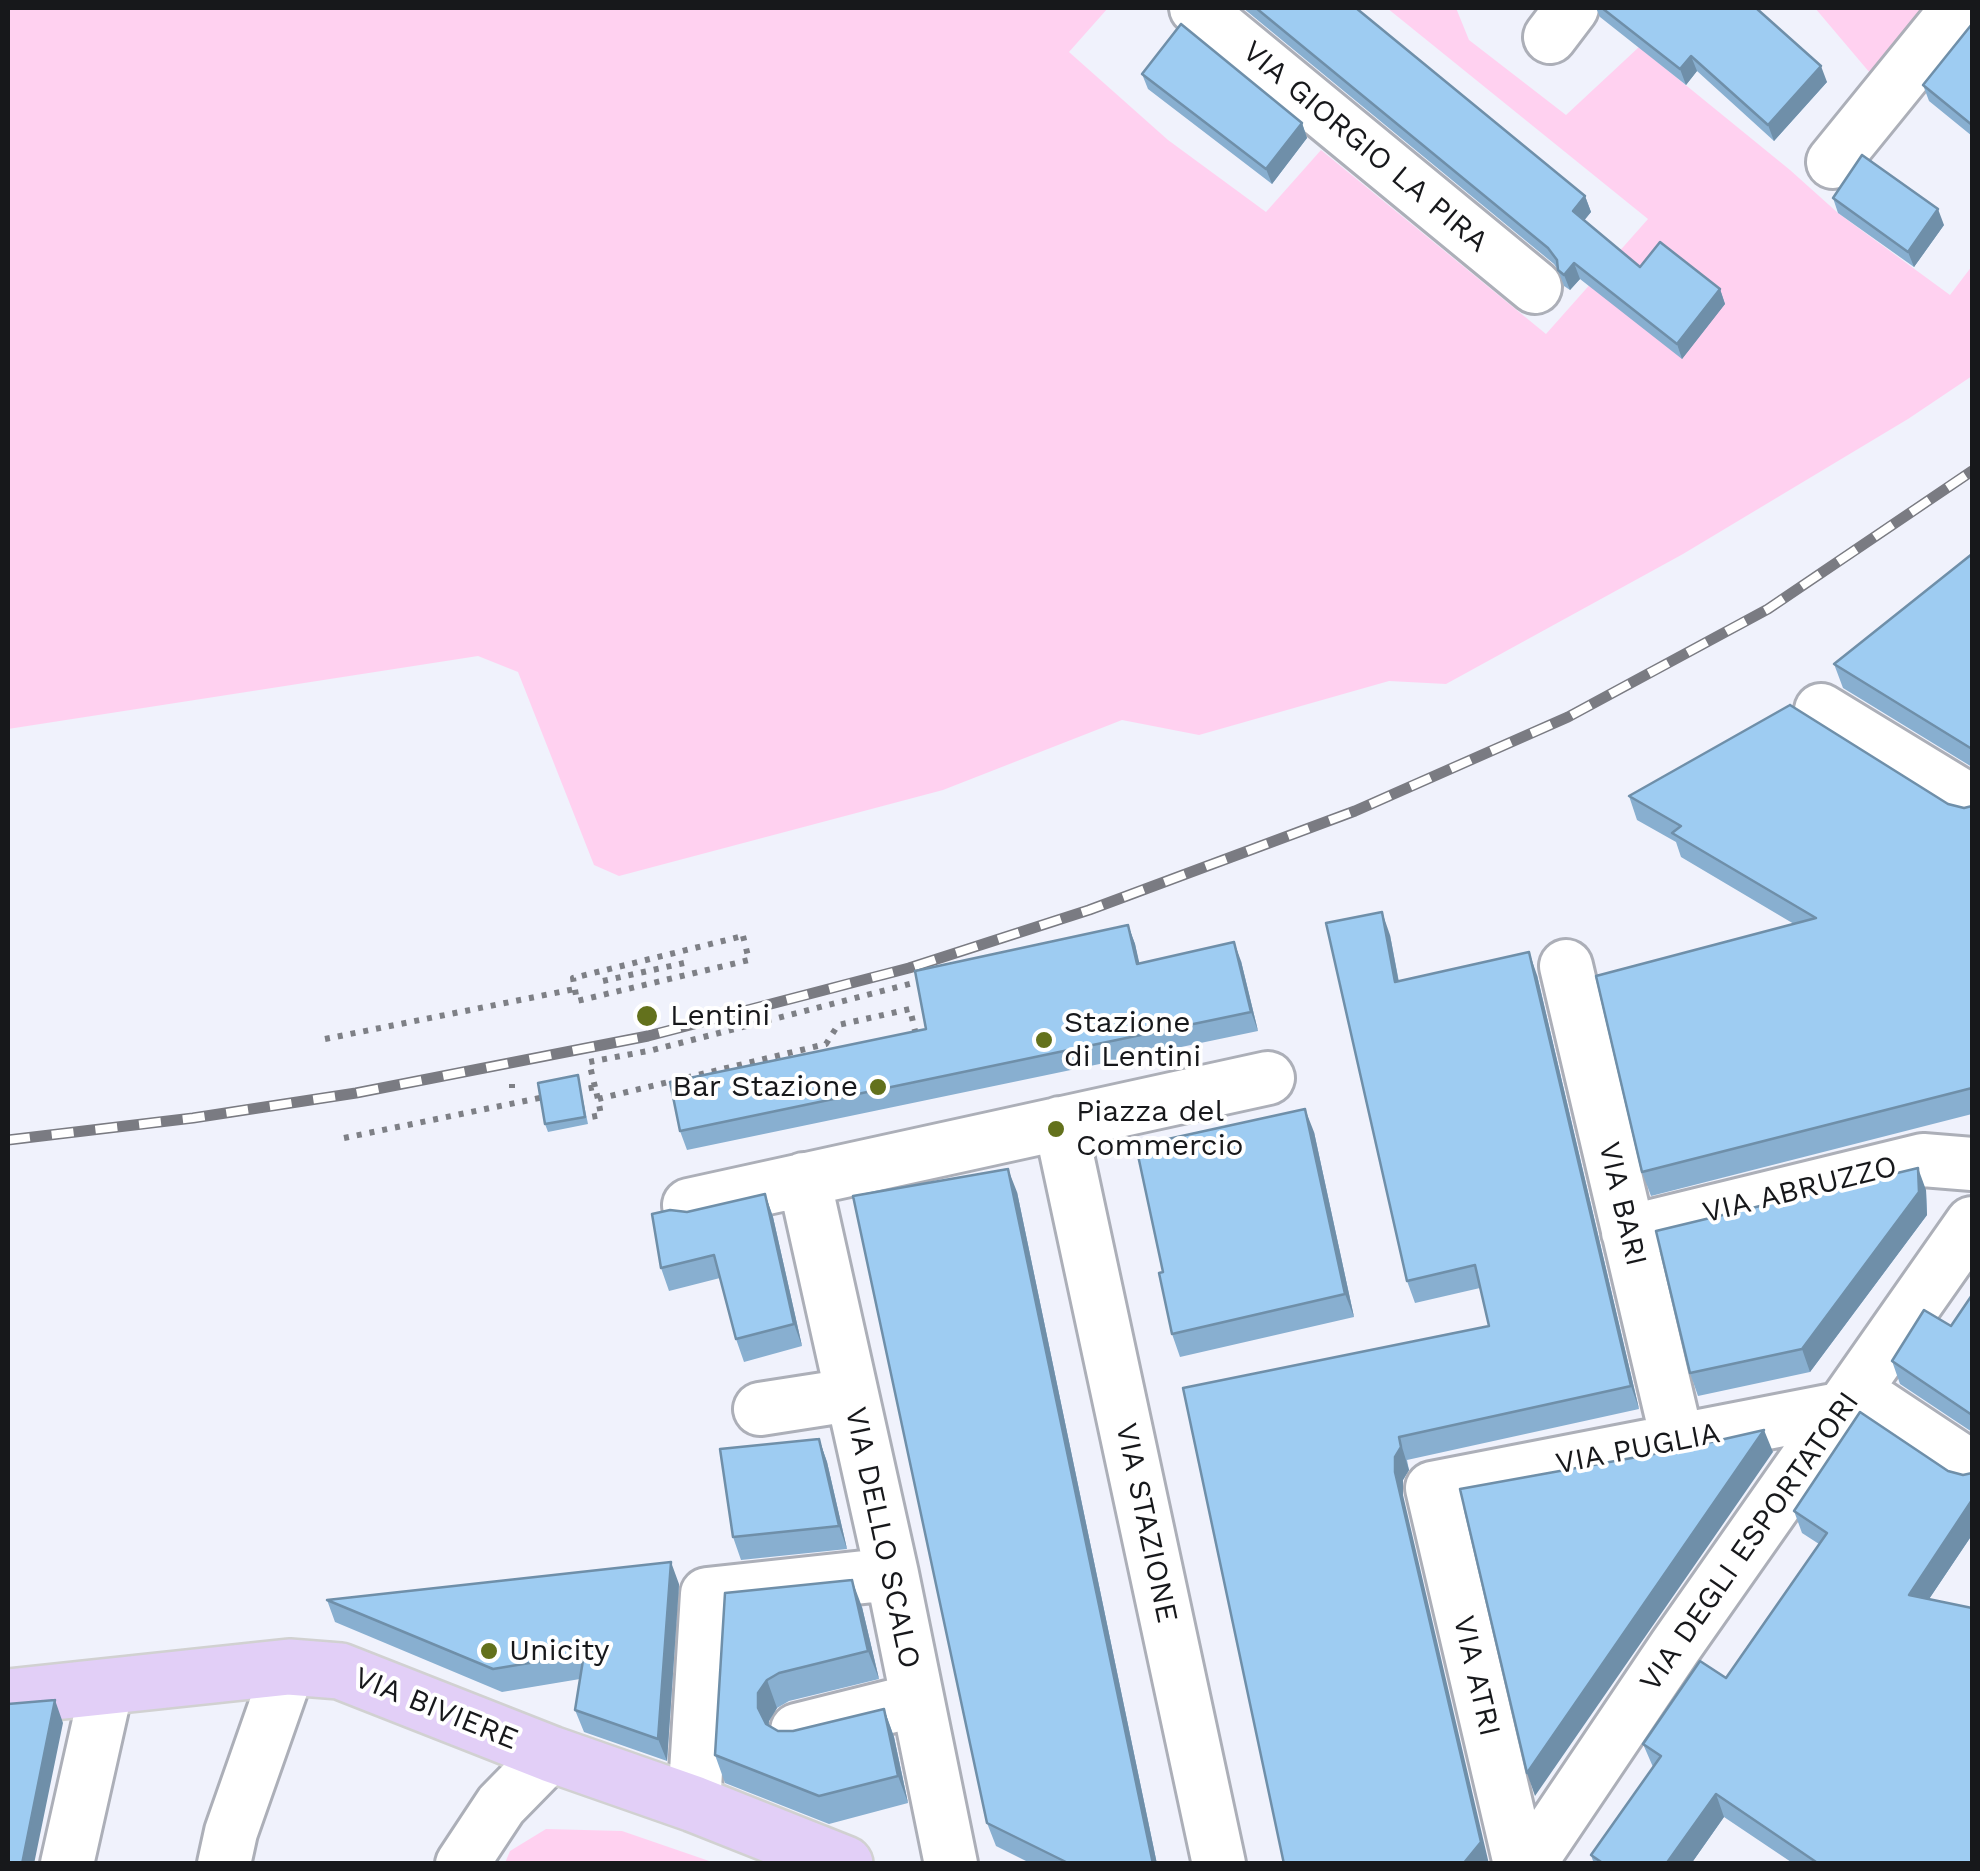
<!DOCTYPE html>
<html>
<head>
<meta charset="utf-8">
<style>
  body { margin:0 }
  #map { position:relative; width:1980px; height:1871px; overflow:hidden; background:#f0f2fc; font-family:"Work Sans",sans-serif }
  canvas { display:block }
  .frame { position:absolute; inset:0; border:10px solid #17181b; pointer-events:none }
</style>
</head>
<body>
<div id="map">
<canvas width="1980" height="1871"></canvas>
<div class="frame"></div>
</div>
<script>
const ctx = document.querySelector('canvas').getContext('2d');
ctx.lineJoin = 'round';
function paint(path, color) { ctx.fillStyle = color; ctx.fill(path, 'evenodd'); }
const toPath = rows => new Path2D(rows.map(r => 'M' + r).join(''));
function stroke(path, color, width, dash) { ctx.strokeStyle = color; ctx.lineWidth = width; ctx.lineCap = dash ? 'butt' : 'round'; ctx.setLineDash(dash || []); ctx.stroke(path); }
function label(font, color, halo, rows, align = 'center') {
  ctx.font = font + ' "Work Sans",sans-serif'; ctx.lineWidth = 8; ctx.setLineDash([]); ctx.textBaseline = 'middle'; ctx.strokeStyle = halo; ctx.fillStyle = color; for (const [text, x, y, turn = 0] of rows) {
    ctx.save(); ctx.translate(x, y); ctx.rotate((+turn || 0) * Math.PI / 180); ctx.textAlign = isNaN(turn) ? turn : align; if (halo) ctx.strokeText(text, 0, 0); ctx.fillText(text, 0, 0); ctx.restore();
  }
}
paint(toPath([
  [8,8,1108,8,1069,52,1168,140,1266,212,1321,150,1546,334,1648,219,1387,8,1456,8,1469,40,1566,115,1639,47,1790,170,1838,213,1950,295,1972,266,1972,376,1908,419,1683,554,1446,684,1389,681,1199,735,1122,720,943,790,619,876,594,865,518,672,478,656,8,729],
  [1815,8,1923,8,1870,73],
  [546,1829,622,1831,715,1863,505,1863,510,1851]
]), '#ffd1f0');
const minor = toPath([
  [1196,8,1535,287],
  [1550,37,1572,8],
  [1833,162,1958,8],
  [1821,710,1972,802],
  [1566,966,1678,1443],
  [1060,1123,1219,1864],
  [804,1179,892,1574,951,1864],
  [689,1205,1268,1078],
  [1628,1232,1923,1160,1972,1164],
  [1856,1391,1972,1468],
  [760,1409,850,1395],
  [797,1730,917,1700],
  [694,1804,707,1594,892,1574],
  [67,1864,107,1686],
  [224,1864,231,1832,289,1667],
  [462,1864,501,1805,551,1754],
  [1520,1864,1432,1488,1844,1408],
  [1529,1864,1675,1647,1972,1223]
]);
const major = toPath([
  [8,1697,289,1667,340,1671,551,1754,694,1804,845,1864]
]);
stroke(minor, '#acafb8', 58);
stroke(major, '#d1d1d1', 60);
stroke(toPath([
  [743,936,749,960,577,1001,573,978,743,936],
  [603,981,684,963],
  [325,1039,575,989],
  [512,1084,512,1088],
  [595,1087,589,1062,653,1050,921,981],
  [576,1091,595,1087,598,1099,601,1115,581,1119],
  [598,1099,826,1044,838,1025,910,1009,916,1035],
  [344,1138,549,1096]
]), '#7e8086', 6, [5, 8]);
stroke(minor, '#fff', 52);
stroke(major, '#e2cff7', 55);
const rail = toPath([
  [8,1140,193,1118,356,1093,648,1036,909,968,1089,910,1355,811,1568,717,1768,609,1972,471]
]);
stroke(rail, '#7a7b82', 11);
stroke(rail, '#fff', 8, [22]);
paint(toPath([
  [1243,8,1356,8,1585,196,1591,212,1584,220,1640,267,1720,289,1725,304,1682,359,1580,279,1570,290,1564,286,1558,270,1554,264],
  [1596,8,1756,8,1827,82,1774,141,1697,71,1686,85,1600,17],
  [1972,24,1972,136,1929,101,1923,85],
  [1142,74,1302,123,1307,138,1272,184,1148,89],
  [1833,198,1944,225,1914,267,1838,213],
  [1972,554,1972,767,1843,688,1834,664],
  [1629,796,1948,804,1964,808,1972,806,1972,1114,1651,1196,1642,1172,1794,924,1681,857,1676,842,1637,820],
  [1128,925,1135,944,1139,964,1241,961,1258,1031,687,1150,680,1131,926,1029],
  [1390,935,1399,982,1537,975,1639,1409,1407,1460,1409,1470,1403,1480,1403,1495,1183,1388,1489,1326,1480,1288,1415,1303,1407,1281],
  [578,1075,588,1124,548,1132,545,1124],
  [1314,1132,1354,1317,1180,1357,1172,1334,1163,1272],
  [1926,1190,1927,1215,1810,1372,1698,1396,1690,1373],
  [1017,1192,1157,1864,1032,1864,996,1846,987,1823],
  [765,1194,773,1217,802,1346,744,1362,736,1339,720,1278,669,1291,661,1268,687,1212],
  [1972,1295,1972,1432,1900,1384,1892,1361,1951,1326],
  [819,1439,827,1462,847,1549,741,1560,733,1537],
  [1948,1471,1963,1475,1972,1473,1972,1535,1929,1599,1972,1864,1794,1864,1724,1817,1691,1864,1594,1864,1591,1855,1653,1767,1643,1744,1726,1678,1819,1544,1802,1533,1794,1511],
  [679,1584,667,1761,584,1732,575,1710,580,1679,502,1692,335,1622,327,1600],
  [725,1593,862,1607,879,1679,789,1701,777,1708,769,1721,768,1725,778,1731,793,1731,884,1709,894,1737,908,1803,829,1824,725,1783,715,1755]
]), '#88afd0');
paint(toPath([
  [1691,56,1697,71,1686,85,1680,69],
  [1821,66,1827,82,1774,141,1768,125],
  [1302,123,1307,138,1272,184,1266,169],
  [1585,196,1591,212,1579,227,1573,211],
  [1938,209,1944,225,1914,267,1908,252],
  [1574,263,1580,279,1570,290,1564,275],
  [1720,289,1725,304,1682,359,1677,344],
  [1382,912,1390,935,1403,1005,1395,982],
  [1128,925,1135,944,1144,983,1137,964],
  [1234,942,1241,961,1258,1031,1251,1012],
  [1529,952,1537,975,1639,1409,1631,1386],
  [1305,1109,1314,1132,1354,1317,1345,1294],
  [1918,1168,1926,1190,1927,1215,1810,1372,1802,1349],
  [1008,1169,1017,1192,1157,1864,1153,1864],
  [765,1194,773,1217,802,1346,794,1324],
  [1764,1430,1773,1452,1535,1796,1527,1773],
  [1399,1437,1409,1470,1403,1480,1403,1495,1489,1864,1463,1864,1395,1472,1395,1457],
  [819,1439,827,1462,847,1549,839,1526],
  [1972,1500,1972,1535,1917,1617,1909,1595],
  [671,1562,679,1584,667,1761,658,1739],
  [852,1580,862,1607,879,1679,868,1651],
  [767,1680,777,1708,769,1721,768,1736,758,1708,758,1693],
  [55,1700,63,1723,34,1864,22,1864],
  [884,1709,894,1737,908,1803,898,1776],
  [1716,1794,1724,1817,1691,1864,1666,1864]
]), '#6f8fa9');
const building = toPath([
  [1256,8,1356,8,1585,196,1573,211,1640,267,1660,242,1720,289,1677,344,1574,263,1564,275,1558,270,1557,260,1548,248,1256,8],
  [1602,8,1756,8,1821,66,1768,125,1691,56,1680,69,1602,8],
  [1181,24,1302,123,1266,169,1142,74,1181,24],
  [1972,24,1972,125,1923,85,1972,24],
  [1862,155,1938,209,1908,252,1833,198,1862,155],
  [1972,554,1972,749,1834,664,1972,554],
  [1790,705,1948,804,1964,808,1972,806,1972,1088,1642,1172,1596,976,1816,918,1672,833,1681,826,1629,796,1790,705],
  [1382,912,1395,982,1529,952,1631,1386,1399,1437,1401,1447,1395,1457,1395,1472,1481,1842,1463,1864,1284,1864,1183,1388,1489,1326,1475,1265,1407,1281,1326,923,1382,912],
  [1128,925,1137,964,1234,942,1251,1012,680,1131,670,1082,926,1029,915,971,1128,925],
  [578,1075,585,1117,545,1124,538,1083,578,1075],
  [1305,1109,1345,1294,1172,1334,1159,1273,1163,1272,1136,1146,1305,1109],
  [1918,1168,1919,1192,1802,1349,1690,1373,1656,1231,1918,1168],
  [1008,1169,1153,1864,1070,1864,987,1823,853,1196,1008,1169],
  [765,1194,794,1324,736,1339,714,1255,661,1268,652,1214,670,1210,687,1212,765,1194],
  [1972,1295,1972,1415,1892,1361,1924,1310,1951,1326,1972,1295],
  [1860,1412,1948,1471,1963,1475,1972,1473,1972,1500,1909,1595,1972,1608,1972,1864,1819,1864,1716,1794,1666,1864,1604,1864,1591,1855,1661,1756,1643,1744,1700,1661,1726,1678,1827,1533,1794,1511,1860,1412],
  [1764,1430,1527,1773,1460,1489,1676,1450,1764,1430],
  [819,1439,839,1526,733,1537,720,1449,819,1439],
  [671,1562,658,1739,575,1710,584,1654,493,1669,327,1600,671,1562],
  [852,1580,868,1651,779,1673,767,1680,758,1693,758,1708,766,1724,778,1731,793,1731,884,1709,898,1776,819,1796,715,1755,725,1593,852,1580],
  [55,1700,22,1864,8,1864,8,1704,55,1700]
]);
paint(building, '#9eccf2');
stroke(building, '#6f8fa9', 2.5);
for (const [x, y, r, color] of [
  [647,1016,12,"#63711c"],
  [1044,1040,10,"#63711c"],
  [878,1087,10,"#63711c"],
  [1056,1129,10,"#63711c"],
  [489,1651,10,"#63711c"]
]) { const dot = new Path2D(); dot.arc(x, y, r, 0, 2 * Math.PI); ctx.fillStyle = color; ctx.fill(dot); stroke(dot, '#fff', 4); }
label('30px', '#17181b', '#fff', [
  ["VIA GIORGIO LA PIRA",1365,147,40],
  ["VIA ABRUZZO",1800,1190,-14],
  ["VIA BARI",1622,1204,77],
  ["VIA PUGLIA",1638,1449,-11],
  ["VIA STAZIONE",1146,1523,78],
  ["VIA DELLO SCALO",882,1538,78],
  ["VIA DEGLI ESPORTATORI",1750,1542,-55],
  ["VIA ATRI",1476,1676,77],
  ["VIA BIVIERE",436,1709,22]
]);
label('30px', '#17181b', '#fff', [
  ["Lentini",670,1016],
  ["Stazione",1064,1023],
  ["di Lentini",1064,1057],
  ["Bar Stazione",858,1087,"right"],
  ["Piazza del",1076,1112],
  ["Commercio",1076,1146],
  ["Unicity",509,1651]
], 'left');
</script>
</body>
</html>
